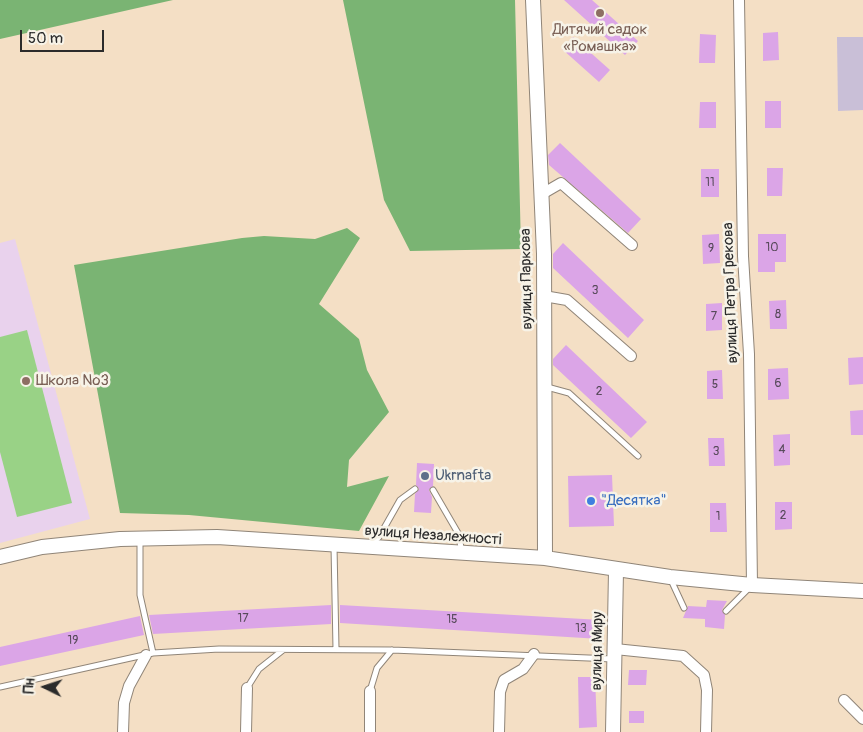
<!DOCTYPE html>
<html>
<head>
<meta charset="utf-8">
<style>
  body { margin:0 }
  #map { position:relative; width:863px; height:732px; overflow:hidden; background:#f4dfc5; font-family:Pangolin,sans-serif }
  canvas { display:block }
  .north { position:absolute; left:20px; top:662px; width:50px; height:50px; -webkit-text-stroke:4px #f7f3e8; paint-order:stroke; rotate:274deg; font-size:14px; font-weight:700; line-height:20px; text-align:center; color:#2b2b2b }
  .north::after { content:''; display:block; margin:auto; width:18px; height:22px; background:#2b2b2b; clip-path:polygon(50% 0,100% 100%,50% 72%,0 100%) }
  .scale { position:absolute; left:20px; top:30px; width:84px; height:22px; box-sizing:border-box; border:2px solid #2b2b2b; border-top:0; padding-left:6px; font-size:15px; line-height:18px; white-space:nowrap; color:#2b2b2b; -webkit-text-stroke:4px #f7f3e8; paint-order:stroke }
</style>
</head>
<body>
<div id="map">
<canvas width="863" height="732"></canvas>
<div class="north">Пн</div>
<div class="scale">50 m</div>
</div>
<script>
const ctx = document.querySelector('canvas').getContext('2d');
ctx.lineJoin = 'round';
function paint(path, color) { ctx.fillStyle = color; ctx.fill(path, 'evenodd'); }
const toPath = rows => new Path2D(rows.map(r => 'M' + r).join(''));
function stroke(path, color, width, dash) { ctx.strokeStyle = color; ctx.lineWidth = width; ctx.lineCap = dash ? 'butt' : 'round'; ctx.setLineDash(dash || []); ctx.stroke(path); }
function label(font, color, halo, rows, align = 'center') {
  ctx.font = font + ' Pangolin,sans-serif'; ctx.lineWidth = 5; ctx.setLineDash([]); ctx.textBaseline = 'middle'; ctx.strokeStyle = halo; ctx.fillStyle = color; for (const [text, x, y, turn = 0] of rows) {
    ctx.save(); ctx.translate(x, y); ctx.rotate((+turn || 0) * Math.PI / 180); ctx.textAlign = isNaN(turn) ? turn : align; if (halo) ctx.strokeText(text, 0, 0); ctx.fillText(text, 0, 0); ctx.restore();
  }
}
paint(toPath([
  [15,239,90,519,0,543,0,243]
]), '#e9d2ed');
paint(toPath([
  [837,37,863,37,863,110,838,111]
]), '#c9bfd7');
paint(toPath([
  [27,330,72,503,17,517,0,452,0,337]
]), '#99d286');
paint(toPath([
  [0,0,173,0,0,39],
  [343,0,515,0,521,249,410,251,384,200],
  [347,228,360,238,319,304,359,339,367,370,389,412,349,460,347,487,389,476,359,531,189,515,120,513,74,265,242,238,264,236,315,239]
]), '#7ab473');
paint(toPath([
  [564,0,592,0,638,41,625,55],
  [778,32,779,60,763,61,763,33],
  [700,34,716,35,715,63,699,63],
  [573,37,610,70,599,82,562,49],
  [765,101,781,101,781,128,765,128],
  [700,102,716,102,716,128,699,128],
  [560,143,641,219,628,233,549,165,548,155],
  [767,168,783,168,782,196,767,196],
  [701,169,719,169,719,197,701,197],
  [719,234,720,263,703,264,702,235],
  [758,234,786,234,786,262,775,262,775,272,758,272],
  [563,243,644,320,628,338,553,268,553,254],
  [786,300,787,329,770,329,769,301],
  [722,303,722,330,706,331,706,304],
  [566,345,647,422,631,438,553,365,553,359],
  [863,357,863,384,849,385,848,358],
  [788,368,789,399,768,400,768,369],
  [722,370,723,399,707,399,707,371],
  [863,410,863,435,851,435,850,411],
  [790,434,790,465,774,466,773,435],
  [708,438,724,438,725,466,709,466],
  [417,463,434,464,433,486,429,490,432,497,431,513,414,512,415,494,419,489,416,485],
  [612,475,614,526,569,527,568,476],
  [775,502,792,502,792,529,775,530],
  [710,503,726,503,727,532,710,532],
  [707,600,727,601,722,610,725,615,724,629,705,627,705,619,683,618,688,606,706,607],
  [331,605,331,624,153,634,149,615],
  [340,605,601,620,600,639,340,623],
  [140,616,144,635,0,666,0,647],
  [629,670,647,670,646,685,628,685],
  [578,677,595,677,597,727,579,728],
  [629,711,644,711,644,723,629,723]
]), '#dba5e7');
const lane = toPath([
  [547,387,569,393,638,456],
  [433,490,458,533,462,552],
  [140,540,140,595,153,653],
  [371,544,379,537,400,500,415,489],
  [334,546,336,649],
  [671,580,684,608],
  [726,611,750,587],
  [0,687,153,653,219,649,392,650,613,659],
  [247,688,259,669,283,650],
  [370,691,377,668,392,650]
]);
const street = toPath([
  [739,0,743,256,749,354,752,585],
  [542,194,561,183,632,245],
  [544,296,567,300,631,356],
  [615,649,683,656,704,675,707,690,706,732],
  [844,700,863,719],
  [123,732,124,703,129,686,146,655],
  [246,732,247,688],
  [370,732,370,691],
  [499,732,500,692,504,680,523,669,534,654]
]);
const secondary = toPath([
  [533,0,544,254,545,558],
  [0,557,42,547,120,539,217,537,545,558,670,577,752,585,863,591],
  [613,732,616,571]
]);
stroke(lane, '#908578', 7);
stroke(street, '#908578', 12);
stroke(secondary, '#908578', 16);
stroke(lane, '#fff', 5);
stroke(street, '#fff', 10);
stroke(secondary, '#fff', 14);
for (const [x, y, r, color] of [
  [600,13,5,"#8d6e63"],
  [26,381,5,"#8d6e63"],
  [425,476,5,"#5c6f8a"],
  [591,501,5,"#3f7fe0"]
]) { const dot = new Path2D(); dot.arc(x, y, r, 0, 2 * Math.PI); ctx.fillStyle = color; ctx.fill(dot); stroke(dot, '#f7f3e8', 2); }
label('12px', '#574a5a', null, [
  ["11",710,183],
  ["10",772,248],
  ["9",711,249],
  ["3",595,291],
  ["8",778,315],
  ["7",714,317],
  ["6",778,384],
  ["5",715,385],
  ["2",599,392],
  ["4",782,450],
  ["3",716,452],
  ["2",783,516],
  ["1",718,517],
  ["17",243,619],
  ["15",452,620],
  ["13",581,629],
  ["19",73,641]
]);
label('15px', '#785e54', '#f7f3e8', [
  ["Дитячий садок",600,30],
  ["«Ромашка»",600,47],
  ["Школа №3",36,381,"left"]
]);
label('15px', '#2b2b2b', '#f7f3e8', [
  ["вулиця Паркова",527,279,-91],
  ["вулиця Петра Грекова",731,293,-92],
  ["вулиця Незалежності",433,536,4],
  ["вулиця Миру",598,651,-89]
]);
label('15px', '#4e5e75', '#f7f3e8', [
  ["Ukrnafta",435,476]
], 'left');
label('15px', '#366cbe', '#f7f3e8', [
  ["\"Десятка\"",601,501]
], 'left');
</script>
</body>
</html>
